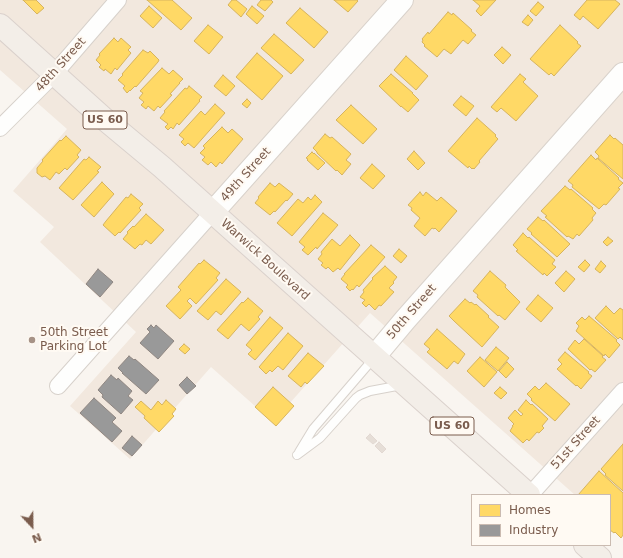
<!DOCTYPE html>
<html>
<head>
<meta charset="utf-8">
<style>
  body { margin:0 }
  #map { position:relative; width:623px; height:558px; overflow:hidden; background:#f9f5f0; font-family:"DejaVu Sans",sans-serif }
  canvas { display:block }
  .legend { position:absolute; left:471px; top:494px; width:140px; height:52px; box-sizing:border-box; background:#fffaf3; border:1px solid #cabbb1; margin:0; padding:5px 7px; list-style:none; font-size:12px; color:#7a5c4d }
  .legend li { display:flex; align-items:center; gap:8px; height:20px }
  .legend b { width:20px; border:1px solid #cabbb1 }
  .north { position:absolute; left:12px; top:506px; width:40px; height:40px; -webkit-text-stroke:3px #fffaf3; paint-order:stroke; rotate:158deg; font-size:11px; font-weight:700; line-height:16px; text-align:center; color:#7a5c4d }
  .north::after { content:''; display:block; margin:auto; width:14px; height:18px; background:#7a5c4d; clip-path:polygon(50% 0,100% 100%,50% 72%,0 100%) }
</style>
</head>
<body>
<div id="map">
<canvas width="623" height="558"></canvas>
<ul class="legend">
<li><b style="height:11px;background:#ffd966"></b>Homes</li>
<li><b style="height:11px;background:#999"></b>Industry</li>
</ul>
<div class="north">N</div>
</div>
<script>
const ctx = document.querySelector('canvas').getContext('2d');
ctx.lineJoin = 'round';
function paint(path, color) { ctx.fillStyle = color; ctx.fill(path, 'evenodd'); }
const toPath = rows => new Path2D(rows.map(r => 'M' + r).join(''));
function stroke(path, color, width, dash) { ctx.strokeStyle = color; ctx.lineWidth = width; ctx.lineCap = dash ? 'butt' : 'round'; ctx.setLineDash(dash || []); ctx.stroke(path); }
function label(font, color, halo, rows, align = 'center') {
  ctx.font = font + ' "DejaVu Sans",sans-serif'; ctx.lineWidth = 4; ctx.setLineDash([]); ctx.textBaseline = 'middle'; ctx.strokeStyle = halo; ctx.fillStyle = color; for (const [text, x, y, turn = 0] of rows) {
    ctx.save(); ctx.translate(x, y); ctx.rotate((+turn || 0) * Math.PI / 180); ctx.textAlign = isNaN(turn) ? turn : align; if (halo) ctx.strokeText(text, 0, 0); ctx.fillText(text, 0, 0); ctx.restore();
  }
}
paint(toPath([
  [0,0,623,0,623,537,610,526,610,495,575,495,370,313,273,422,211,367,130,459,70,406,136,332,40,242,54,227,13,191,67,129,0,70]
]), '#f2e8de');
const homes = toPath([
  [23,0,36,0,44,8,37,14,23,0],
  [147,0,172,0,192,18,181,30,147,0],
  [232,0,236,0,247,9,241,17,228,5,232,0],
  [261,0,271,0,273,2,265,11,257,5,261,0],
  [334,0,357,0,358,1,348,12,334,0],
  [473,0,496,0,481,16,476,11,480,6,473,0],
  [587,0,615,0,620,4,598,29,583,16,580,20,574,15,587,0],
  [538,2,544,7,536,16,530,11,538,2],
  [149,6,162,18,153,28,140,16,149,6],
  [252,6,264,16,257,24,246,14,252,6],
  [300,8,328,32,314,48,286,23,300,8],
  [448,12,452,15,453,13,472,30,471,31,476,35,468,44,463,40,451,54,444,49,437,57,424,46,425,45,422,42,423,40,422,39,428,32,429,34,448,12],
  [528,15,533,20,528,26,522,22,528,15],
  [208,25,223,37,209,54,194,41,208,25],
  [560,25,578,42,577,43,581,46,554,76,551,73,549,75,530,59,560,25],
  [274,34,304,60,291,74,261,48,274,34],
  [114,38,118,42,121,38,131,47,128,50,131,53,117,70,115,68,111,74,105,69,104,71,99,67,101,65,96,60,100,55,99,54,114,38],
  [502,47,511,55,503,64,494,55,502,47],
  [143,50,148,53,150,51,159,60,158,62,136,87,135,86,130,91,130,90,127,93,123,88,125,86,118,80,123,75,122,74,143,50],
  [257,53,283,76,262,100,236,77,257,53],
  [406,56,428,76,416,90,394,70,406,56],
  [162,68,169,74,173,70,183,79,179,83,180,83,170,94,172,95,160,108,158,106,154,111,148,106,146,109,141,105,144,102,139,98,143,93,140,91,162,68],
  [391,74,413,93,412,93,419,100,408,112,401,106,401,107,379,86,391,74],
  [520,74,526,79,523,82,538,96,516,121,501,108,497,112,491,107,520,74],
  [223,75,235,86,226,96,214,86,223,75],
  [189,86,202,97,199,100,200,101,179,125,177,123,173,129,171,127,168,130,165,127,168,124,160,118,165,112,164,111,185,88,187,89,189,86],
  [461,96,474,106,466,116,453,105,461,96],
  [247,99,251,103,247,108,242,104,247,99],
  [215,104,225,113,194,148,188,143,185,146,181,142,184,139,179,135,201,111,205,115,215,104],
  [351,105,377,129,363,144,336,120,351,105],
  [477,118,496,135,495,136,498,139,479,161,480,162,474,169,473,168,472,169,469,166,468,168,448,151,477,118],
  [222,127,228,133,232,129,243,139,222,164,220,162,216,167,211,162,208,165,202,160,205,157,200,153,205,148,203,146,222,127],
  [325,134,330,138,332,137,351,154,346,160,351,164,342,175,337,170,336,171,317,153,317,152,313,148,325,134],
  [610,135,614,139,615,138,623,145,623,179,598,158,599,156,595,152,610,135],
  [66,136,81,150,77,155,79,157,67,170,65,168,59,174,56,172,50,180,45,176,42,177,37,173,37,168,43,161,42,160,60,140,61,141,66,136],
  [414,151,425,163,418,170,407,159,414,151],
  [312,152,314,154,314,153,325,163,318,170,307,160,308,159,306,158,312,152],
  [591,155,596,160,597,158,619,178,618,179,623,183,618,188,620,189,606,205,604,204,599,209,572,187,573,185,568,181,591,155],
  [89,157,101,167,97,171,99,172,73,200,59,188,84,159,86,160,89,157],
  [372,164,385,176,373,189,360,178,372,164],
  [102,182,114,194,94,217,81,205,102,182],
  [270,183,275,187,279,183,293,194,287,201,286,200,275,212,274,211,270,215,255,203,259,198,258,197,270,183],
  [565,186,570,190,571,189,593,208,592,209,596,213,592,218,593,220,579,236,577,234,573,239,568,236,567,237,545,217,547,216,541,211,565,186],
  [420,192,423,196,426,192,437,201,441,197,457,211,439,232,435,228,434,229,432,228,425,236,414,226,420,218,411,210,412,208,408,205,420,192],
  [131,194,143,204,139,208,141,210,120,233,119,232,115,236,103,225,106,221,126,197,128,198,131,194],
  [315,195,322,202,292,236,277,223,298,199,303,203,308,197,311,200,315,195],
  [323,213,338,225,317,249,316,247,308,255,302,250,305,247,299,242,323,213],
  [146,214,164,230,151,244,146,240,142,245,140,244,135,249,123,239,128,233,127,232,133,226,134,227,146,214],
  [538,217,543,221,544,220,570,244,557,257,531,234,532,233,527,229,538,217],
  [523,233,528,238,529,237,555,260,552,264,556,267,547,276,544,273,543,275,516,251,518,250,513,245,523,233],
  [350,235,360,245,340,270,338,268,333,272,328,267,326,269,321,265,323,263,318,259,322,254,321,252,332,239,340,246,350,235],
  [608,237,613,241,607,246,603,242,608,237],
  [371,245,385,257,359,287,357,285,353,290,352,289,350,291,346,287,348,285,341,279,345,274,344,274,371,245],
  [399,249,407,256,401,263,393,256,399,249],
  [204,260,220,273,216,278,218,280,196,304,190,298,187,301,192,306,180,319,166,306,181,290,178,287,199,263,200,264,204,260],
  [585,260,590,265,584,272,578,267,585,260],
  [601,261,606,266,600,273,595,269,601,261],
  [385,266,397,277,393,282,394,283,389,288,394,292,381,306,379,305,375,310,369,304,366,307,362,303,365,300,360,297,364,292,363,290,373,279,372,278,385,266],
  [490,271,506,285,505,287,520,302,505,320,499,315,498,316,477,297,478,295,473,291,490,271],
  [566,271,575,279,564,292,555,283,566,271],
  [226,279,241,292,221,315,216,311,208,320,197,311,226,279],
  [538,295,553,308,541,322,526,309,538,295],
  [248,298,263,311,258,317,260,319,249,331,241,324,228,339,217,330,242,302,243,303,248,298],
  [465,299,470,303,471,302,475,305,476,304,489,316,488,317,499,327,482,347,454,321,449,316,465,299],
  [606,306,614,314,620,308,623,310,623,340,620,337,618,339,595,318,606,306],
  [589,316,617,340,616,341,620,345,609,358,605,354,604,356,576,331,579,326,576,323,582,317,585,320,589,316],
  [270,317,283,328,255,360,248,354,252,350,246,345,270,317],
  [437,329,465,354,458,364,454,361,447,369,427,352,430,349,424,344,437,329],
  [288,333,303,346,283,370,278,366,272,372,270,370,266,374,259,367,288,333],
  [584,339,603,356,602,357,606,360,595,372,591,369,590,370,568,349,575,340,579,344,584,339],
  [184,344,190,349,185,354,179,349,184,344],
  [496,347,509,358,498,371,485,360,496,347],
  [565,352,589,372,588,373,592,376,581,389,577,385,576,386,557,369,562,364,558,360,565,352],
  [308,353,324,366,307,384,305,382,301,387,288,376,308,353],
  [480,357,497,372,484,387,467,371,480,357],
  [507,362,514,369,506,378,499,371,507,362],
  [546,383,570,404,555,421,531,400,532,399,527,394,535,386,539,390,546,383],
  [273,387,294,406,276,426,255,407,273,387],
  [500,387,507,393,501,399,494,393,500,387],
  [166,400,176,409,172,414,174,416,159,432,144,418,145,416,135,407,141,401,151,410,158,401,162,405,166,400],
  [526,400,531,405,532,404,548,419,542,426,544,428,539,433,537,432,529,441,527,439,523,443,510,431,513,426,512,426,514,424,508,418,515,410,521,416,523,414,518,410,526,400],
  [623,444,623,491,605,475,606,474,601,469,623,444],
  [599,471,623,493,623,535,621,538,615,532,614,533,610,530,610,495,578,495,599,471]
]);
paint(homes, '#ffd966');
stroke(homes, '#d7b45e', 1);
const industry = toPath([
  [98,269,113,282,100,297,86,284,98,269],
  [151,325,154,328,156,325,174,341,158,359,140,343,150,332,147,329,151,325],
  [129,356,134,360,135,359,159,380,146,394,122,373,123,373,118,368,129,356],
  [111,375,117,380,118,378,132,391,128,396,133,400,121,414,102,397,103,395,98,390,111,375],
  [187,377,196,386,187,394,179,385,187,377],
  [94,398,116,418,112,422,122,431,112,442,80,413,94,398],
  [132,436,142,445,132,456,122,448,132,436]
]);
paint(industry, '#999');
stroke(industry, '#908782', 1);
const building = toPath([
  [370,434,377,441,373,444,366,438,370,434],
  [379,442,386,449,382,453,375,446,379,442]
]);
paint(building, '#e6ded7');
stroke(building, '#e2d8d2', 1);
const lane = toPath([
  [299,452,313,429,374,358],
  [297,455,320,438,356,398,360,395,370,391,402,385]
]);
const street = toPath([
  [0,128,54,74,118,0],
  [58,386,212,213],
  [530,495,623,391]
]);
const secondary = toPath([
  [212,213,402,0],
  [374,357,405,320,623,74]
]);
const primary = toPath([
  [0,25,102,117,162,167,529,495],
  [585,545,600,558]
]);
stroke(lane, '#d7d1cb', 10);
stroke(street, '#d7d1cb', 18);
stroke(secondary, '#d9d2cb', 24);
stroke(primary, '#dad1cc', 24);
stroke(lane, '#fefefd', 8);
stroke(street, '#fefefd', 16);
stroke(secondary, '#fefefd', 22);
stroke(primary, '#f3eee8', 22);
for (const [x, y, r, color] of [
  [32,340,4,"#a69286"]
]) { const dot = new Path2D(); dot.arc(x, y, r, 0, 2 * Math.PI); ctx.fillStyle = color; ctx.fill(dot); stroke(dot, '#fffaf3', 1.5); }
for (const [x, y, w] of [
  [105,120,44],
  [452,426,44]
]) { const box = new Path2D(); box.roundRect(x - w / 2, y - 9, w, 18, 3); ctx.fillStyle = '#fffaf3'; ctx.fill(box); stroke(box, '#7a5c4d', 1); }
label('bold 11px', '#7a5c4d', null, [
  ["US 60",105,120],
  ["US 60",452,426]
]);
label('12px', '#7a5c4d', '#fffaf3', [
  ["48th Street",61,65,-48],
  ["49th Street",246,175,-48],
  ["Warwick Boulevard",265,260,42],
  ["50th Street",412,312,-49],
  ["51st Street",576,443,-48]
]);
label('12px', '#7a5c4d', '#fffaf3', [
  ["50th Street",40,333],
  ["Parking Lot",40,347]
], 'left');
</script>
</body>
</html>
